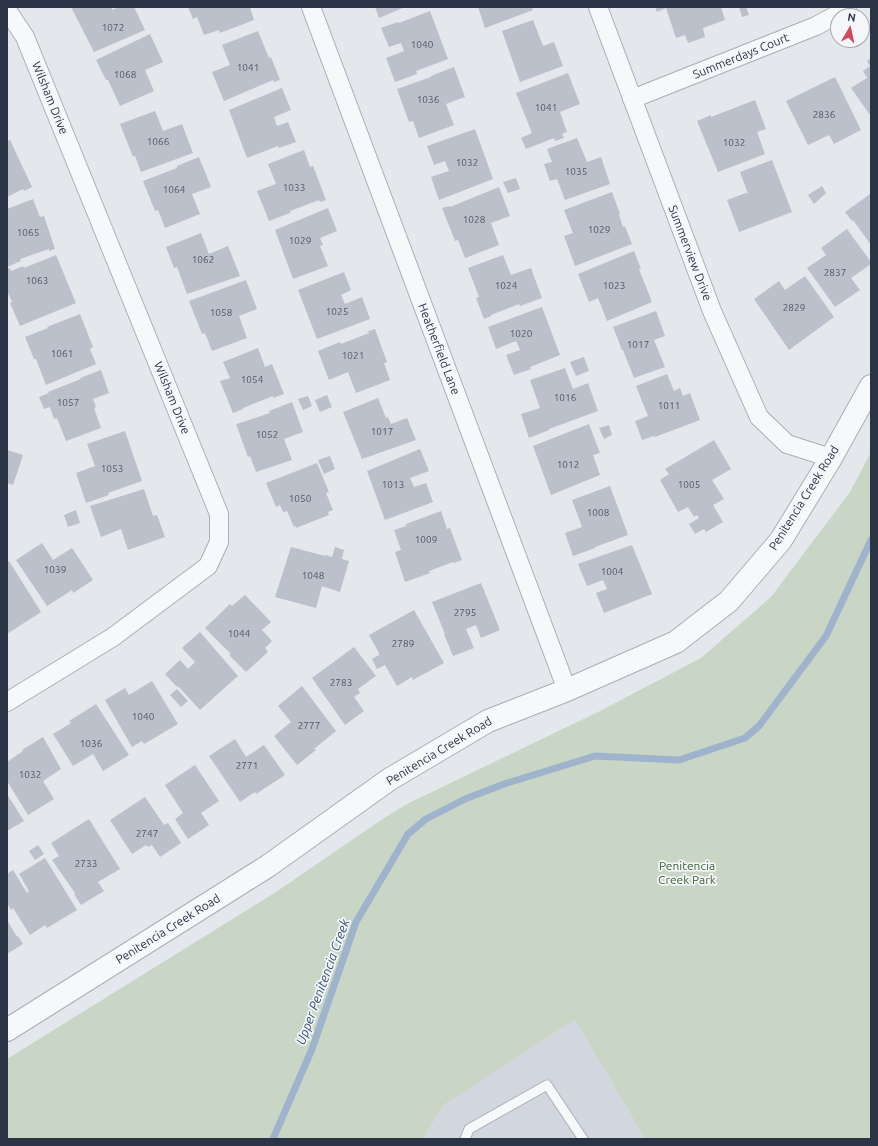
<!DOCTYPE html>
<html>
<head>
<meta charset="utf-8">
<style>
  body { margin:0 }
  #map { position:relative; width:878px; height:1146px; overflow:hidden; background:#e4e7ec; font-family:Ubuntu,sans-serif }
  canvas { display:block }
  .frame { position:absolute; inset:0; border:8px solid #2b3445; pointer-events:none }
  .north { position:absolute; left:830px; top:8px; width:40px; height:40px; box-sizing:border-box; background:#f4f6f9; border:1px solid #a4a8b1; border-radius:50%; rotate:9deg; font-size:11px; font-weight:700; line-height:16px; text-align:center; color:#2b3445 }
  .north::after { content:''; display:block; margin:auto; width:14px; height:18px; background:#d1495b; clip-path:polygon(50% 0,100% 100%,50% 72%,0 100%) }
</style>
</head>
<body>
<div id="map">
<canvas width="878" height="1146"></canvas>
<div class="frame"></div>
<div class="north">N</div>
</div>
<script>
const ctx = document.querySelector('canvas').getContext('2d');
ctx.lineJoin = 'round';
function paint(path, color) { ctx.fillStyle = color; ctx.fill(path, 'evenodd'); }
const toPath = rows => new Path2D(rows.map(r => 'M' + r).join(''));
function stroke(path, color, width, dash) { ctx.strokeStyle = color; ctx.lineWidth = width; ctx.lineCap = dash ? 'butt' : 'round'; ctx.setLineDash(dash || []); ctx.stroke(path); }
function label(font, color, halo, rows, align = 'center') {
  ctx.font = font + ' Ubuntu,sans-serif'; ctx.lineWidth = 3.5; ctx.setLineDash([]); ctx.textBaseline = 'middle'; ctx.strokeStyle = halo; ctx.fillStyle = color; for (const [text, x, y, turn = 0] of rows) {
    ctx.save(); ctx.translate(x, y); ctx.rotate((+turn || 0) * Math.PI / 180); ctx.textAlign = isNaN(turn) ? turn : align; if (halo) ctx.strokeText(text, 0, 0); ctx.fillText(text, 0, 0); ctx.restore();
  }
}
paint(toPath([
  [575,1020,645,1139,423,1139,445,1104]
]), '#d2d6de');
paint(toPath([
  [871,452,871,1139,645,1139,575,1020,445,1104,423,1139,7,1139,7,1059,276,892,384,818,407,804,598,712,701,658,771,597,850,492]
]), '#c9d6c5');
stroke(toPath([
  [273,1139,312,1049,356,922,408,834,426,819,465,799,504,784,595,756,679,760,745,738,759,726,826,636,871,540]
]), '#9fb4cc', 7);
paint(toPath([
  [71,7,111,7,113,10,118,7,134,7,145,30,94,52],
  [188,7,250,7,254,20,220,33,219,30,204,35,197,17,193,19],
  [375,7,405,7,379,18],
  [478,7,532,7,533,10,485,28],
  [655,7,721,7,725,20,703,28,705,37,688,43,685,35,676,38,666,8,657,12],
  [739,7,746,7,749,15,742,17],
  [430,11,448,59,416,71,417,74,395,82,386,58,404,51,401,43,389,47,381,28,398,22,399,23],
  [533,20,543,46,554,42,563,66,520,82,502,31],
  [258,31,269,58,271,57,280,80,274,82,273,80,224,101,212,72,230,65,222,45],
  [150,34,163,62,145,70,154,91,120,106,108,80,106,80,96,60],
  [871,58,871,115,870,115,851,88,867,78,863,71,870,66,867,61],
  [454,67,465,97,446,104,454,125,419,138,413,121,409,122,397,89,431,77,431,76],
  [568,73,580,104,560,112,567,132,562,134,564,138,555,141,554,138,526,149,521,138,532,133,516,93],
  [835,77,861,130,834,144,829,135,808,145,786,101],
  [282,88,291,110,274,117,277,126,288,122,296,142,279,148,278,146,247,158,229,110],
  [755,100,766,129,757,132,765,154,718,172,697,121,711,115,711,117],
  [155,111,163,131,182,124,193,153,141,172,135,156,133,157,120,124],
  [475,129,493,179,439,200,431,177,449,171,445,161,434,165,427,146],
  [577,138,587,162,601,157,610,184,565,200,557,179,550,181,544,164,552,162,547,149],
  [10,140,32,187,24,191,23,189,7,197,7,141],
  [304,150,310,167,313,166,326,200,320,202,319,200,290,211,290,213,269,221,257,191,276,184,268,164],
  [199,157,211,187,192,194,200,214,165,228,158,210,155,211,143,181,177,168,177,166],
  [772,160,792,212,739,232,727,200,746,193,748,194,740,172],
  [516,178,520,189,508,193,503,182],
  [822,186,826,193,814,204,808,195],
  [499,187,510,216,491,223,499,245,465,258,458,240,455,241,442,208,449,206,450,207],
  [612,192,620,214,619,215,623,227,625,226,632,244,575,266,564,236,573,233,564,210],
  [870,194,871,196,871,245,853,220,852,221,845,212],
  [33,199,40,217,44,216,55,249,49,251,49,249,20,259,21,261,7,267,7,209],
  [328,208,337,231,320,238,323,245,320,246,328,266,293,279,275,230],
  [847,229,871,262,871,264,851,278,860,290,835,307,807,268,826,255,821,248],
  [201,233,209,254,228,246,240,276,187,294,177,267,174,268,166,247],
  [634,251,641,269,639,269,652,302,607,321,598,298,589,302,578,274],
  [56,255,76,303,20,326,10,303,12,302,7,291,7,269,10,268,11,271,23,266,24,268],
  [503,255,511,275,531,268,542,298,520,306,519,304,491,315,491,316,484,319,476,298,479,297,468,268],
  [344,272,351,290,341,295,345,304,362,297,370,319,317,339,298,290],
  [805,276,834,317,789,350,754,299,779,281,785,290],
  [246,280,257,309,239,316,247,338,212,351,205,333,202,334,189,301],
  [542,307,560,355,530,367,531,369,514,375,506,355,520,350,516,341,496,349,488,327],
  [656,311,665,336,654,340,665,367,634,378,623,350,622,350,613,327],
  [80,314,93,347,90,349,96,364,46,385,36,359,34,359,25,337,48,328,47,327],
  [375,329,387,362,384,363,390,380,356,393,348,372,329,380,318,351,340,342,341,344,369,333,368,331],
  [258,348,265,367,272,364,284,394,273,398,273,396,243,408,243,409,233,413,220,381,230,378,223,362],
  [584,357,589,371,576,376,570,362],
  [565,368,573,389,588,383,598,411,549,429,549,430,529,438,521,414,540,408,530,380],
  [101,370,109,393,93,399,96,407,94,408,101,428,66,441,57,418,54,419,50,407,44,409,39,397,49,393,48,392,81,379,80,378],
  [667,374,674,391,680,388,683,396,690,393,700,420,655,437,654,436,642,440,635,421,648,416,636,386],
  [327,395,332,407,320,412,315,400],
  [308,396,312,406,303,410,298,399],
  [378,398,386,418,388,417,391,424,407,418,416,440,362,459,343,412],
  [292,402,303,432,284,439,292,460,256,472,250,456,248,457,236,424,240,423,270,413,269,411],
  [589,424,600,453,593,455,600,475,551,495,533,446],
  [609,425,612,435,604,439,599,428],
  [125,431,142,481,108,493,109,495,86,503,76,473,95,466,87,444],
  [714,440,731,469,712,480,724,499,713,505,723,522,706,532,704,529,695,534,689,524,699,518,697,515,694,517,688,507,678,512,660,480,669,474,665,469],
  [420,449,429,471,410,478,414,487,426,483,433,502,385,520,367,471],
  [7,450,23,455,13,485,7,483],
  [330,456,335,469,324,474,318,460],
  [317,463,329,492,326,493,333,510,328,512,329,515,296,528,296,526,294,527,287,511,283,512,280,505,276,507,266,483],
  [610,486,628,535,595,547,595,548,573,556,565,533,582,527,572,500],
  [144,489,153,516,157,515,165,537,128,550,121,529,101,537,90,506],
  [76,510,80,523,68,527,64,515],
  [441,511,447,529,450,528,462,560,454,563,453,562,429,571,430,573,405,582,395,552,401,550,394,530,406,526,406,524],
  [42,543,53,560,72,548,93,580,73,593,72,590,47,606,16,560],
  [632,545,652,594,604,613,596,593,607,589,603,580,587,586,578,564],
  [291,547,325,556,325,555,332,557,335,547,344,550,342,559,349,561,340,592,322,586,316,608,275,597],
  [9,561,41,612,7,634,7,562],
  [481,583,500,630,481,638,476,625,466,629,474,648,453,656,444,634,445,634,432,602],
  [245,595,271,622,262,630,272,641,265,648,268,652,246,672,229,655,231,654,205,628,230,604,232,606],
  [414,610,444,663,413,680,412,677,397,686,385,665,377,669,372,659,379,655,379,653,369,635],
  [200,632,238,676,200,710,178,686,177,687,165,674,180,660,188,669,195,662,182,648],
  [354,647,376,676,358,689,360,693,354,697,364,711,345,725,312,678],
  [152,681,178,724,144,744,142,741,132,747,105,700,125,688,129,695],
  [302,686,336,731,314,749,316,750,297,765,274,736,291,722,278,706],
  [177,689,188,701,181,707,170,695],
  [96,704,129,755,103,771,93,754,73,766,53,734,71,723,69,721],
  [43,737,61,769,43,781,54,799,28,815,7,781,7,762,23,751,22,750],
  [235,739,246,757,264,745,285,775,256,794,255,792,240,802,209,756],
  [195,765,219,801,201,813,209,825,188,839,175,819,183,813,165,785],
  [7,794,24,821,7,831],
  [145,797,164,825,168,823,181,843,160,857,152,845,148,847,146,845,132,854,110,820],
  [89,819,120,869,98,882,104,891,81,905,74,894,75,893,52,860,59,856,51,843],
  [38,845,44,854,35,860,29,851],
  [45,858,77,910,47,928,45,925,30,935,13,908,11,910,7,903,7,874,13,870,27,893,29,891,19,874],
  [7,920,17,937,18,936,23,944,7,954]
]), '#bbc0ca');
const service = toPath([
  [465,1139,469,1129,547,1085,583,1139]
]);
const minor = toPath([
  [311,7,567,690],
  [598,7,712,311,759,417,787,444,831,458],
  [7,10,25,37,219,514,219,542,208,566,113,637,7,702],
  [632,99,816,26,842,12,847,7]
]);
const tertiary = toPath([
  [7,1030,268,866,390,779,488,721,567,690,676,642,729,601,781,540,831,458,871,386]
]);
stroke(service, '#a9aeb7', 11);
stroke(minor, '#a9aeb7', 20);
stroke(tertiary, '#a9aeb7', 24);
stroke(service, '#f7f8fa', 9);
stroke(minor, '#f7f8fa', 18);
stroke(tertiary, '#f7f8fa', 22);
label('10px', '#4f5766', null, [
  ["1072",113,28],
  ["1040",422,45],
  ["1041",248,68],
  ["1068",125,75],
  ["1036",428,100],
  ["1041",546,108],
  ["2836",824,115],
  ["1066",158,142],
  ["1032",734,143],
  ["1032",467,163],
  ["1035",576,172],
  ["1033",294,188],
  ["1064",174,190],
  ["1028",474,220],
  ["1029",599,230],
  ["1065",28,233],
  ["1029",300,241],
  ["1062",203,260],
  ["2837",835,273],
  ["1063",37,281],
  ["1024",506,286],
  ["1023",614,286],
  ["2829",794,308],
  ["1025",337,312],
  ["1058",221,313],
  ["1020",521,334],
  ["1017",638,345],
  ["1061",62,354],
  ["1021",353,356],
  ["1054",252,380],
  ["1016",565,398],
  ["1057",68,403],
  ["1011",669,406],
  ["1017",382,432],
  ["1052",267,435],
  ["1012",568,465],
  ["1053",112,469],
  ["1013",393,485],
  ["1005",689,485],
  ["1050",300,499],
  ["1008",598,513],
  ["1009",426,540],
  ["1039",55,570],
  ["1004",612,572],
  ["1048",313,576],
  ["2795",465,613],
  ["1044",239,634],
  ["2789",403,644],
  ["2783",341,683],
  ["1040",143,717],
  ["2777",309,726],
  ["1036",91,744],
  ["2771",247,766],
  ["1032",30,775],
  ["2747",147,834],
  ["2733",86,864]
]);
label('12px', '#2b3445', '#f4f6f9', [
  ["Summerdays Court",741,56,-22],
  ["Wilsham Drive",50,98,68],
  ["Summerview Drive",690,253,69],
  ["Heatherfield Lane",439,349,69],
  ["Wilsham Drive",172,398,68],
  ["Penitencia Creek Road",804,498,-58],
  ["Penitencia Creek Road",439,751,-31],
  ["Penitencia Creek Road",168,929,-32]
]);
label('12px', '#3f6138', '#f4f6f9', [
  ["Penitencia",687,866],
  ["Creek Park",687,880]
]);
label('italic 13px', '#34527a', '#f4f6f9', [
  ["Upper Penitencia Creek",323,982,-70]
]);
</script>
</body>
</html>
